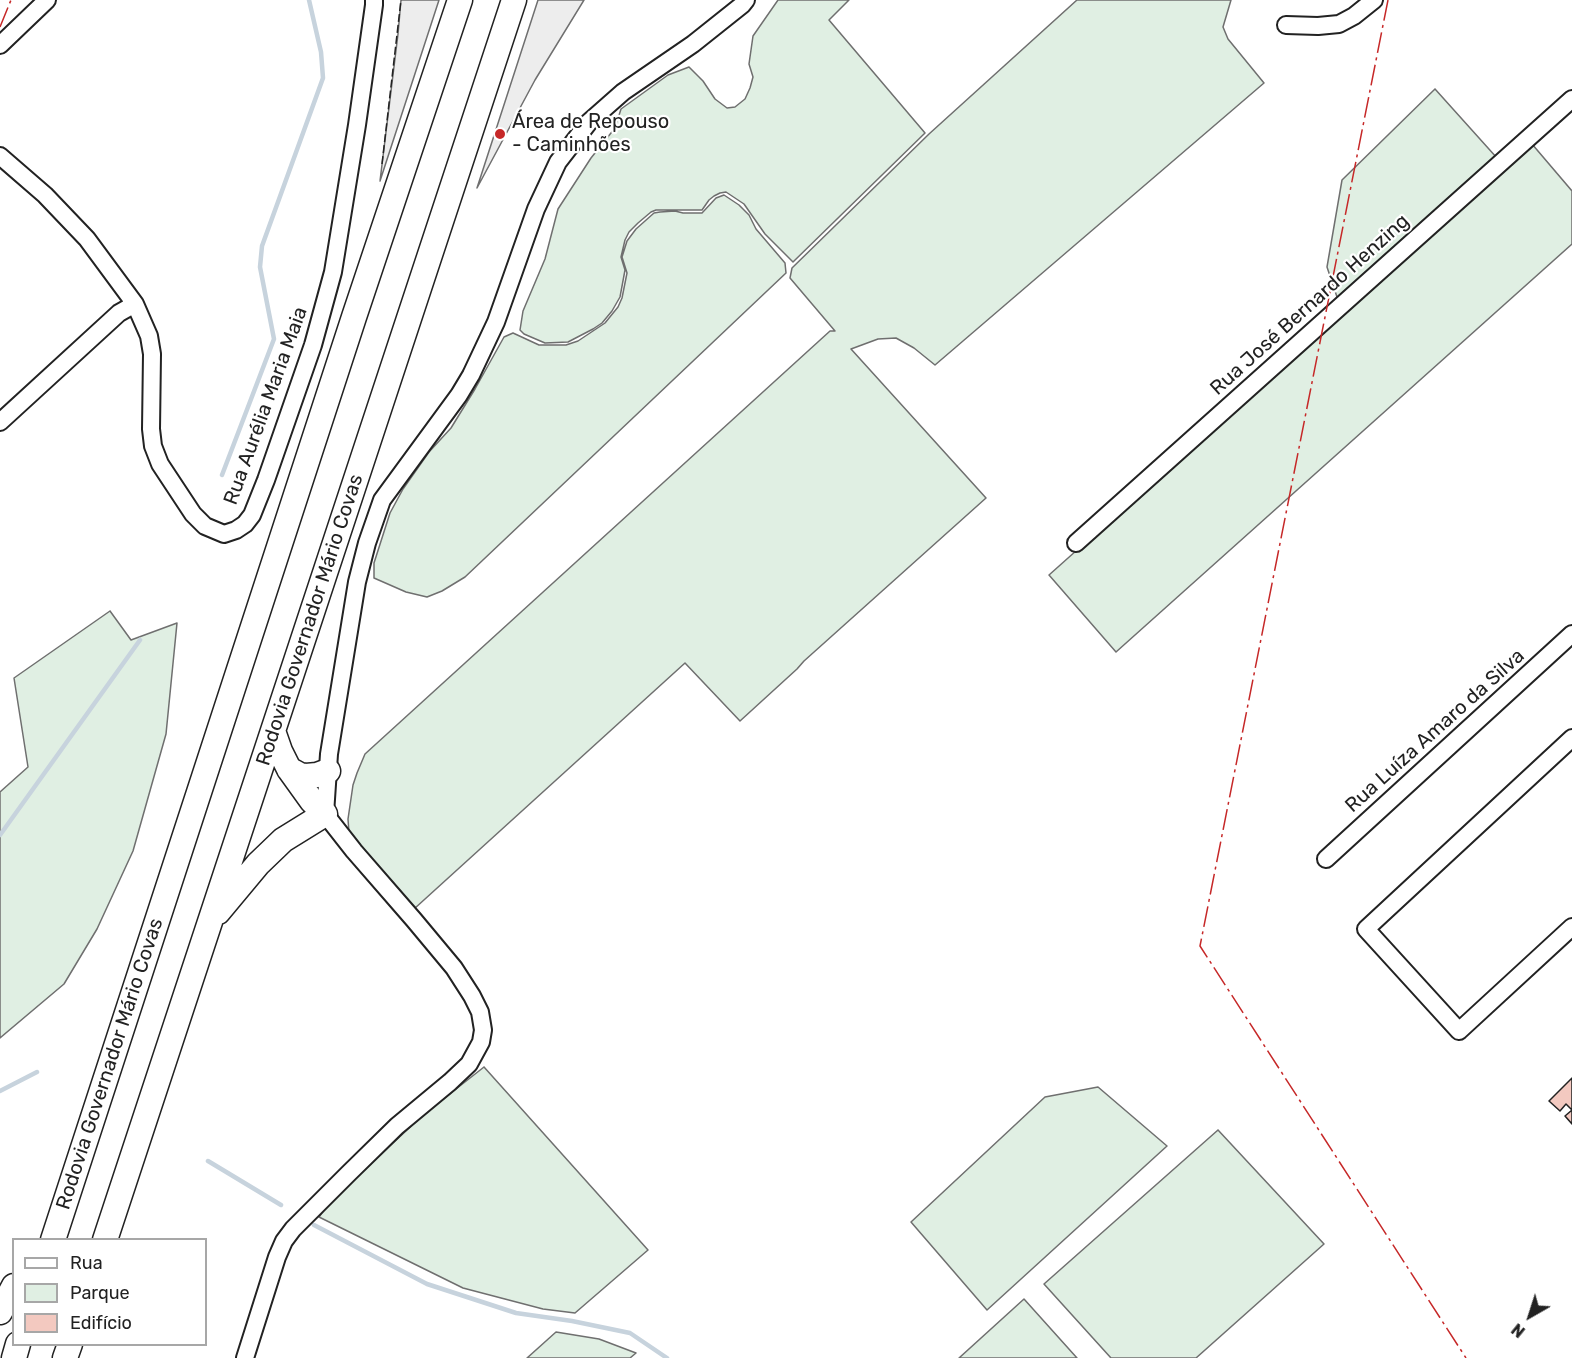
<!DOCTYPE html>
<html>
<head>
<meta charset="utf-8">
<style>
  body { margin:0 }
  #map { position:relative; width:1572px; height:1358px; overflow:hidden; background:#fff; font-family:Rubik,sans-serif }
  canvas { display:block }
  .legend { position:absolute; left:12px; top:1238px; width:195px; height:108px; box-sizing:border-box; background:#fff; border:2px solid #a7a7a7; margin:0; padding:8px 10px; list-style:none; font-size:18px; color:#222 }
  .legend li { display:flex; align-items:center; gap:12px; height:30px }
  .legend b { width:30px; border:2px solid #a7a7a7 }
  .north { position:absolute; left:1500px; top:1286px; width:60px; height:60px; -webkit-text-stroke:4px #fff; paint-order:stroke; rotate:219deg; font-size:16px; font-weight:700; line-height:24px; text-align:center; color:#222 }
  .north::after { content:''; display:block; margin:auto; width:21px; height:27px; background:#222; clip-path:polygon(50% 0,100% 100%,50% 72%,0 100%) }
</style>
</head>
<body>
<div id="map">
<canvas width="1572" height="1358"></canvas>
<ul class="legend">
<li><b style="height:8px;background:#fff"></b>Rua</li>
<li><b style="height:16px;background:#e0efe3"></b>Parque</li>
<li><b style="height:16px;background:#f3c9c0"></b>Edifício</li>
</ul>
<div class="north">N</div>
</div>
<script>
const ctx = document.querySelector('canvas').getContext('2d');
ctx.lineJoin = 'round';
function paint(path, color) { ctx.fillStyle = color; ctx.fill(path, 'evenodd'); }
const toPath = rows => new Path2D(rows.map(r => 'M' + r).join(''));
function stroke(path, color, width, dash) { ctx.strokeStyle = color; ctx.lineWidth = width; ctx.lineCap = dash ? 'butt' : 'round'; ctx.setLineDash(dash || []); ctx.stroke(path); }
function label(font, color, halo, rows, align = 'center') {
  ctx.font = font + ' Rubik,sans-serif'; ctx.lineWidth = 4.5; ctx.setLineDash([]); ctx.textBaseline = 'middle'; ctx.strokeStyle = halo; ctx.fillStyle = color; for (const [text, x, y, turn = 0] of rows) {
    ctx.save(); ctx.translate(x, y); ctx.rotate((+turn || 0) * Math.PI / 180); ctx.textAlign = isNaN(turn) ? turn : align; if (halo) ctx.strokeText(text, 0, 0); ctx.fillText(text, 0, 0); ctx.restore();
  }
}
const green = toPath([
  [778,0,849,0,829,20,925,133,793,262,765,234,744,204,726,192,720,193,714,196,709,200,702,210,656,210,651,212,638,223,629,232,625,240,621,257,625,270,620,297,612,311,602,323,593,329,568,342,545,343,524,334,520,330,523,311,545,259,558,209,591,158,615,128,621,109,668,75,689,67,703,81,715,99,727,108,735,107,745,99,750,88,753,77,749,64,753,36,778,0],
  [1077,0,1231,0,1223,27,1228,39,1264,83,935,365,914,348,896,338,878,339,851,349,986,498,804,661,797,669,740,721,685,663,414,909,349,833,348,819,353,785,357,773,365,754,830,331,835,331,790,278,792,268,929,134,1077,0],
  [1435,89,1497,158,1339,303,1327,267,1342,180,1435,89],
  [1532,144,1572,191,1572,244,1116,652,1049,575,1532,144],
  [724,195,739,205,749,215,756,229,785,263,786,273,465,577,442,591,427,597,406,592,374,578,374,563,390,513,403,489,429,452,451,428,475,389,504,337,513,333,539,345,566,345,578,341,605,323,618,307,622,298,627,273,622,257,627,241,636,229,654,213,660,212,675,211,683,213,702,213,716,198,724,195],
  [110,611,131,640,177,623,166,734,133,851,97,929,64,984,0,1038,0,792,28,767,14,678,110,611],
  [484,1067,648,1250,575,1313,543,1309,463,1288,319,1217,330,1202,423,1115,484,1067],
  [1098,1087,1167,1146,987,1310,911,1222,1045,1097,1098,1087],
  [1218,1130,1324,1244,1196,1358,1111,1358,1044,1284,1218,1130],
  [1024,1299,1077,1358,959,1358,1024,1299],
  [556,1332,599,1339,636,1353,630,1358,527,1358,556,1332]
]);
paint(green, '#e0efe3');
stroke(green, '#6f6f6f', 1.5);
const parking = toPath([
  [401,0,439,0,380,181,398,34,401,0],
  [538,0,584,0,535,80,477,188,538,0]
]);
paint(parking, '#ededed');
stroke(parking, '#6f6f6f', 1.5);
stroke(toPath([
  [222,475,274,339,260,267,262,246,323,78,321,52,309,0],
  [0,835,140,640],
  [0,1091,37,1072],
  [208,1161,281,1205],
  [314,1225,427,1284,516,1313,572,1321,630,1333,667,1358]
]), '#c7d3dd', 4.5);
const building = toPath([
  [1572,1078,1572,1124,1565,1116,1572,1110,1566,1104,1560,1111,1549,1101,1572,1078]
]);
paint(building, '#f3c9c0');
stroke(building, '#222', 1.5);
const minor = toPath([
  [1286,25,1318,26,1339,24,1354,16,1374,0],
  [0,45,47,0],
  [0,156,45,195,87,239,135,304,149,336,152,354,151,429,153,446,160,464,193,514,205,526,224,534,236,530,245,524,252,515,266,480,313,345,333,272,357,125,374,5,374,0],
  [0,422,119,313,135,304],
  [1076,543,1572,99],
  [1572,738,1366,929,1459,1031,1572,927],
  [1326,859,1572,634],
  [245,1358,277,1257,284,1241,293,1229,349,1173,397,1126,450,1082,469,1064,481,1042,483,1030,480,1012,472,996,454,968,414,920,354,851,325,814,329,754,357,582,367,543,382,500,459,395,471,375,496,322,536,209,558,162,589,122,623,92,693,44,742,5,746,0]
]);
const highway = toPath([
  [289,769,300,775,306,776,317,775,328,771],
  [218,912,258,864,283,840,325,814,312,801,289,769,280,751,273,731],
  [53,1240,354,317,460,0],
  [105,1240,514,0],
  [0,1312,14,1286],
  [14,1358,18,1344],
  [65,1358,70,1344]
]);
stroke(minor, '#222', 20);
stroke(highway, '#222', 27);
stroke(minor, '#fff', 16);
stroke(highway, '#fff', 24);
stroke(toPath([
  [382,164,401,0]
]), '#222', 1.5, [8, 3]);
stroke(toPath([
  [1388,0,1200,946,1466,1358],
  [0,27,11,0]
]), '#c62828', 1.5, [21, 4.5, 3, 4.5]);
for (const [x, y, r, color] of [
  [500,134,6,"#c62828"]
]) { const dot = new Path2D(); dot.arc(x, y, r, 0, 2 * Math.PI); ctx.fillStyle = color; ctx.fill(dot); stroke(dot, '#fff', 2); }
label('20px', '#222', '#fff', [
  ["Área de Repouso",512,122],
  ["- Caminhões",512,145]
], 'left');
label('20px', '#222', '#fff', [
  ["Rua José Bernardo Henzing",1310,305,-42],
  ["Rua Aurélia Maria Maia",266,406,-70],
  ["Rodovia Governador Mário Covas",310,620,-72],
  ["Rua Luíza Amaro da Silva",1435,731,-42],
  ["Rodovia Governador Mário Covas",110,1064,-72]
]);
</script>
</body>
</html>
